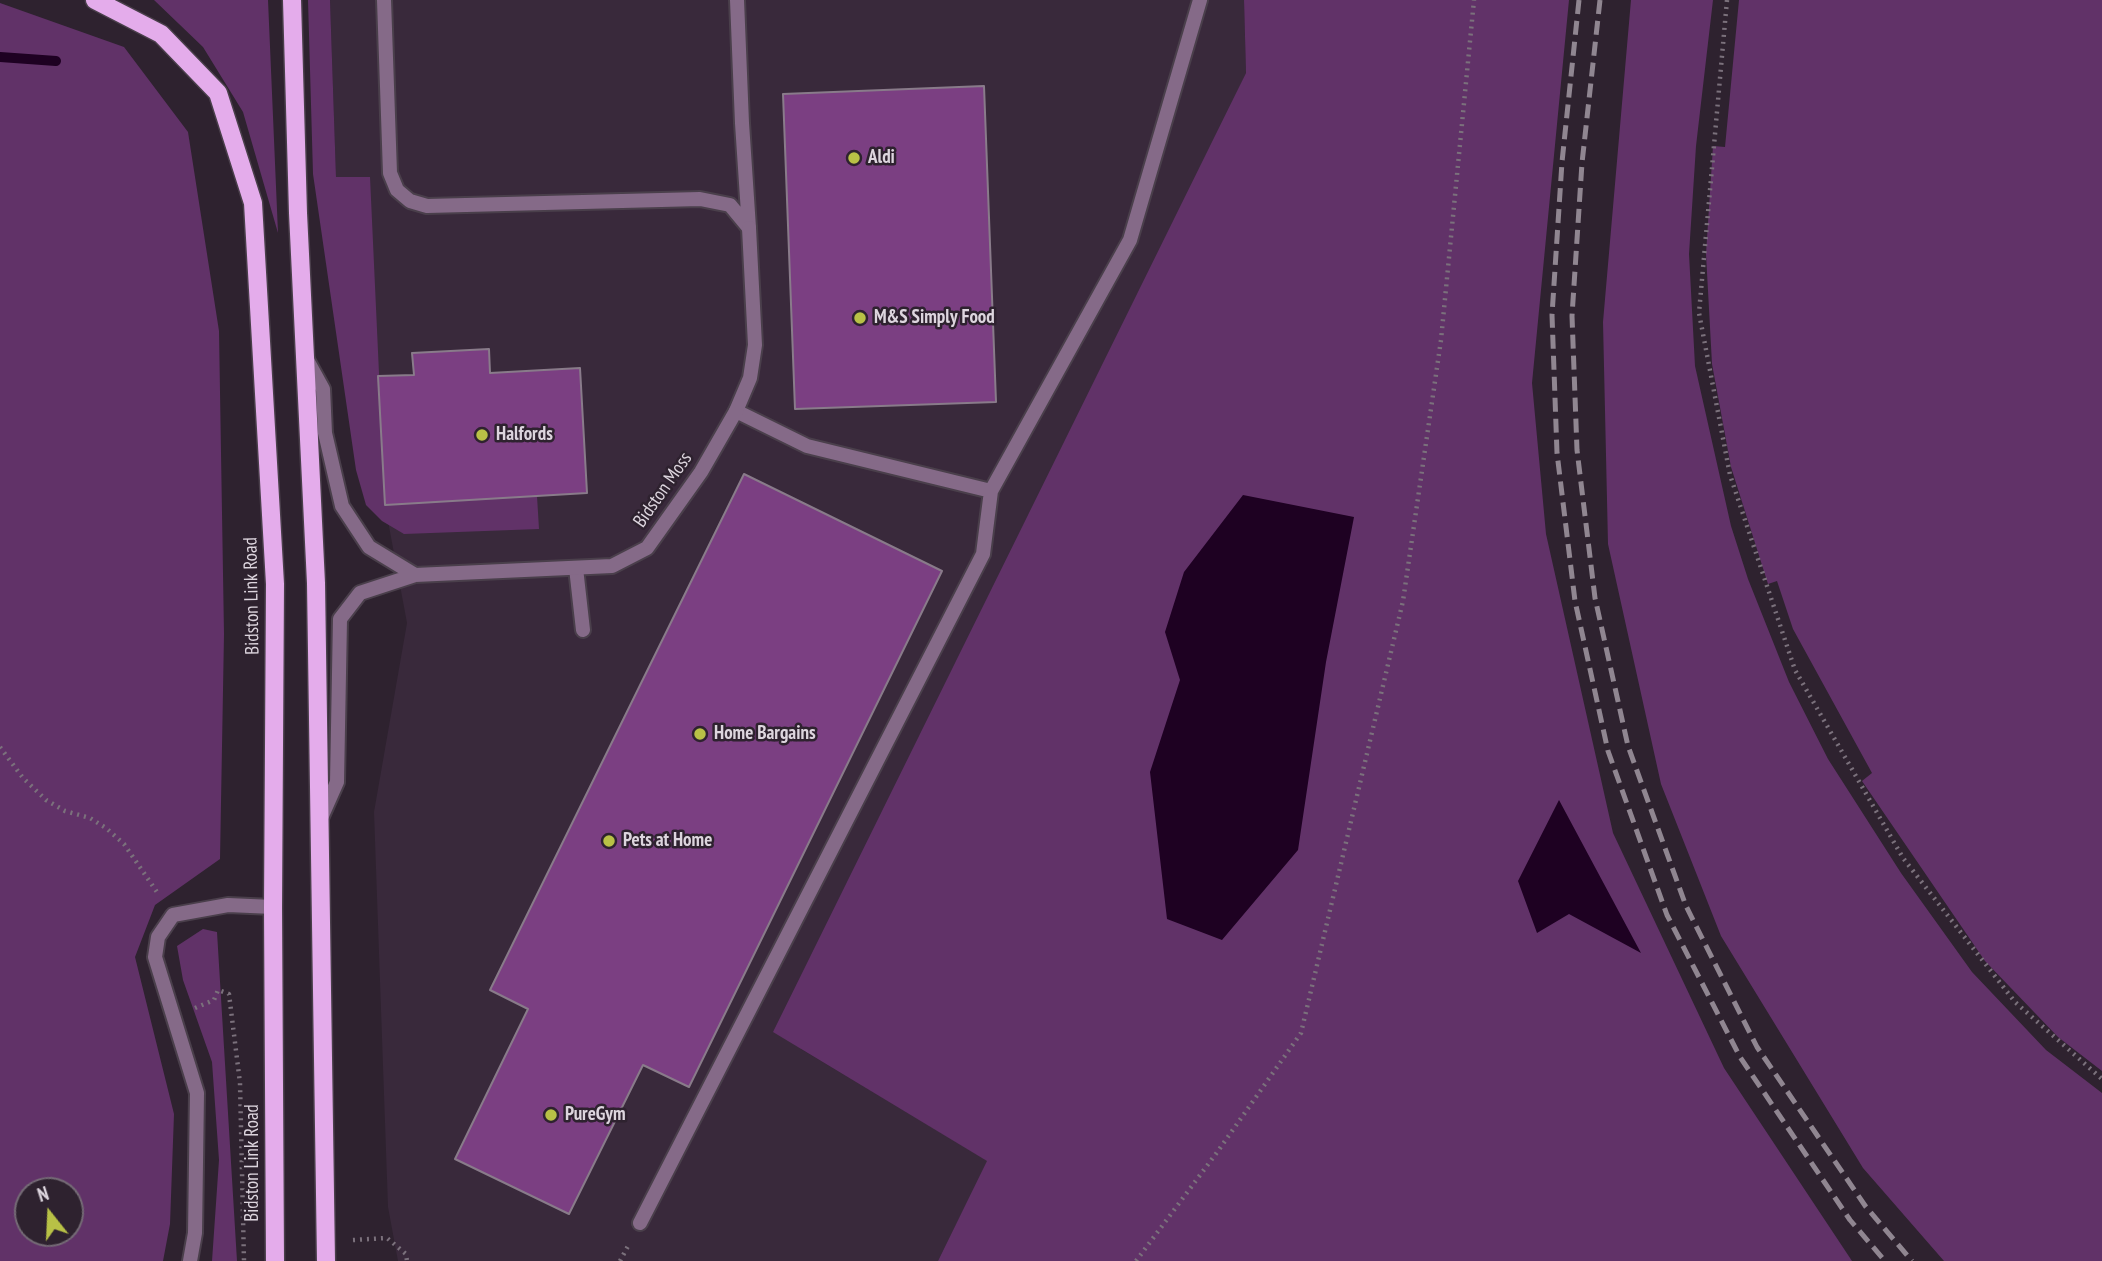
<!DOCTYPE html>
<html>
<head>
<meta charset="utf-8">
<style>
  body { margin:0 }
  #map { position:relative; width:2102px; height:1261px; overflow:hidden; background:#2e222f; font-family:"PT Sans Narrow",sans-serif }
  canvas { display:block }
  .north { position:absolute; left:14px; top:1177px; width:70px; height:70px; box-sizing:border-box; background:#2e222f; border:2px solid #746a75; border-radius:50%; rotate:342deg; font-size:19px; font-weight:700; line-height:28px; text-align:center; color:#ddd5de }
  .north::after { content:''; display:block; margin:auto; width:24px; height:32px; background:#b8c146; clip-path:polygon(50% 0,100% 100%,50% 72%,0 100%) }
</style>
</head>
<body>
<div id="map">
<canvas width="2102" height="1261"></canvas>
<div class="north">N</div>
</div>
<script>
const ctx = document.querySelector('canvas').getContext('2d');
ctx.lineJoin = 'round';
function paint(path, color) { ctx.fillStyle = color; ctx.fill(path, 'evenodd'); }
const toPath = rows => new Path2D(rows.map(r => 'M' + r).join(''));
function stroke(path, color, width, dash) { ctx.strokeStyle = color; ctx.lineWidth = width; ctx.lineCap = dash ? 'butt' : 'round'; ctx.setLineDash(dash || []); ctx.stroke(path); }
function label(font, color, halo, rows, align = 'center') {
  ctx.font = font + ' "PT Sans Narrow",sans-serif'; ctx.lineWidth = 5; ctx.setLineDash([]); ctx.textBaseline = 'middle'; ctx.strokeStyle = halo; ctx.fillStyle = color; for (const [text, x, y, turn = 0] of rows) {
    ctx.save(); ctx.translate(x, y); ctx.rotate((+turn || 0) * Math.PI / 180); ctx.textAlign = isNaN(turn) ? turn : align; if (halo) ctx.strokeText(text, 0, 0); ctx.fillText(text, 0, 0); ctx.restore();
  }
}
paint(toPath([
  [330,0,1244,0,1246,73,801,1049,988,1161,938,1261,398,1261,388,1207,374,812,407,623,385,505,336,178]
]), '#39293b');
paint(toPath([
  [154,0,268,0,278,233,243,112,203,47],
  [308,0,330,0,336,177,370,177,385,504,537,496,539,529,404,534,382,521,366,505,356,470,313,174],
  [1244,0,1569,0,1532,383,1546,534,1613,833,1724,1068,1852,1261,938,1261,987,1161,773,1032,1246,73],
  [1631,0,1713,0,1696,146,1689,254,1695,366,1731,526,1748,579,1789,682,1828,759,1901,873,1972,972,2046,1050,2102,1093,2102,1261,1944,1261,1863,1168,1721,936,1661,784,1608,544,1603,322],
  [1739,0,2102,0,2102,1071,2058,1037,1985,961,1862,781,1872,773,1793,629,1777,581,1768,584,1731,467,1712,364,1706,254,1713,146,1725,147],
  [0,3,124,47,188,132,219,331,224,634,220,859,155,905,135,957,174,1114,170,1224,163,1261,0,1261],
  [28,1191,70,1191,70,1233,28,1233],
  [203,929,217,932,237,1261,212,1261,219,1160,212,1062,183,980,177,946]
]), '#613268');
paint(toPath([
  [1243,495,1354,517,1326,662,1298,850,1222,940,1167,919,1150,772,1180,680,1165,632,1184,572],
  [1559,800,1641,953,1569,914,1537,933,1518,881]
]), '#1e0122');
stroke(toPath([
  [0,57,56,61]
]), '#1e0122', 10);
const building = toPath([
  [984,86,996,402,795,409,783,94,984,86],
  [489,349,490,373,580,368,587,493,385,505,378,376,414,375,412,353,489,349],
  [744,474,942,571,689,1087,643,1065,569,1214,455,1159,528,1009,490,990,744,474]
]);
paint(building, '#7b3f82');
stroke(building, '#897b8a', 2);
const lane = toPath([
  [384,0,390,173,397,190,410,201,427,206,700,199,730,205,749,228,742,123,737,0],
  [736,411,807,446,991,491,1130,240,1200,0],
  [576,568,583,630],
  [640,1223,983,554,991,491],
  [190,1261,195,1233,197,1093,155,957,158,937,173,915,228,905,273,907]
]);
const street = toPath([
  [306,358,323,389,325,433,342,506,369,547,415,575],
  [321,818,337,782,340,619,360,593,415,575,612,566,647,548,701,472,736,411,750,378,755,345,749,228]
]);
const primary = toPath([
  [95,0,161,34,218,93,253,203,275,584,273,907,275,1261],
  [292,0,298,213,316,583,326,1261]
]);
stroke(lane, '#4a3f4b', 18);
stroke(street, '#4a3f4b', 18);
stroke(primary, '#4a3f4b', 21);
stroke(toPath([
  [1727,0,1699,313,1730,475,1795,670,1903,858,2015,1002,2102,1079],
  [0,747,23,778,46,800,65,811,90,818,106,828,124,844,159,895],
  [195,1008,214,1000,218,990,229,994,240,1083,244,1261],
  [353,1240,387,1238,406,1254,407,1261],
  [620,1261,628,1246],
  [1136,1261,1218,1151,1301,1033,1403,601,1441,340,1474,0]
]), '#7b717c', 4.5, [2, 5]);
stroke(lane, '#856a88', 14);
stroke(street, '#856a88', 14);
stroke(primary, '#e4aceb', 18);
stroke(toPath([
  [1579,0,1562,162,1552,315,1557,453,1575,601,1608,751,1667,915,1740,1057,1850,1220,1885,1261],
  [1600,0,1582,163,1572,316,1577,450,1595,598,1628,746,1686,906,1757,1047,1866,1207,1912,1261]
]), '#908691', 5, [14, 7]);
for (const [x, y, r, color] of [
  [854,158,7,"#b8c146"],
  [860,318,7,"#b8c146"],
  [482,435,7,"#b8c146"],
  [700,734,7,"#b8c146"],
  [609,841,7,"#b8c146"],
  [551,1115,7,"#b8c146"]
]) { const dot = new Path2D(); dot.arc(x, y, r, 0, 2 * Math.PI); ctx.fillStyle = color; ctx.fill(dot); stroke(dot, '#2e222f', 2.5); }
label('bold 19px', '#ddd5de', '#2e222f', [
  ["Aldi",868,158],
  ["M&S Simply Food",874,318],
  ["Halfords",496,435],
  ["Home Bargains",714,734],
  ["Pets at Home",623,841],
  ["PureGym",565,1115]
], 'left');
label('19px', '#ddd5de', '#2e222f', [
  ["Bidston Moss",663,490,-55],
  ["Bidston Link Road",252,596,-91],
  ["Bidston Link Road",253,1163,-90]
]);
</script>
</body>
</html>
